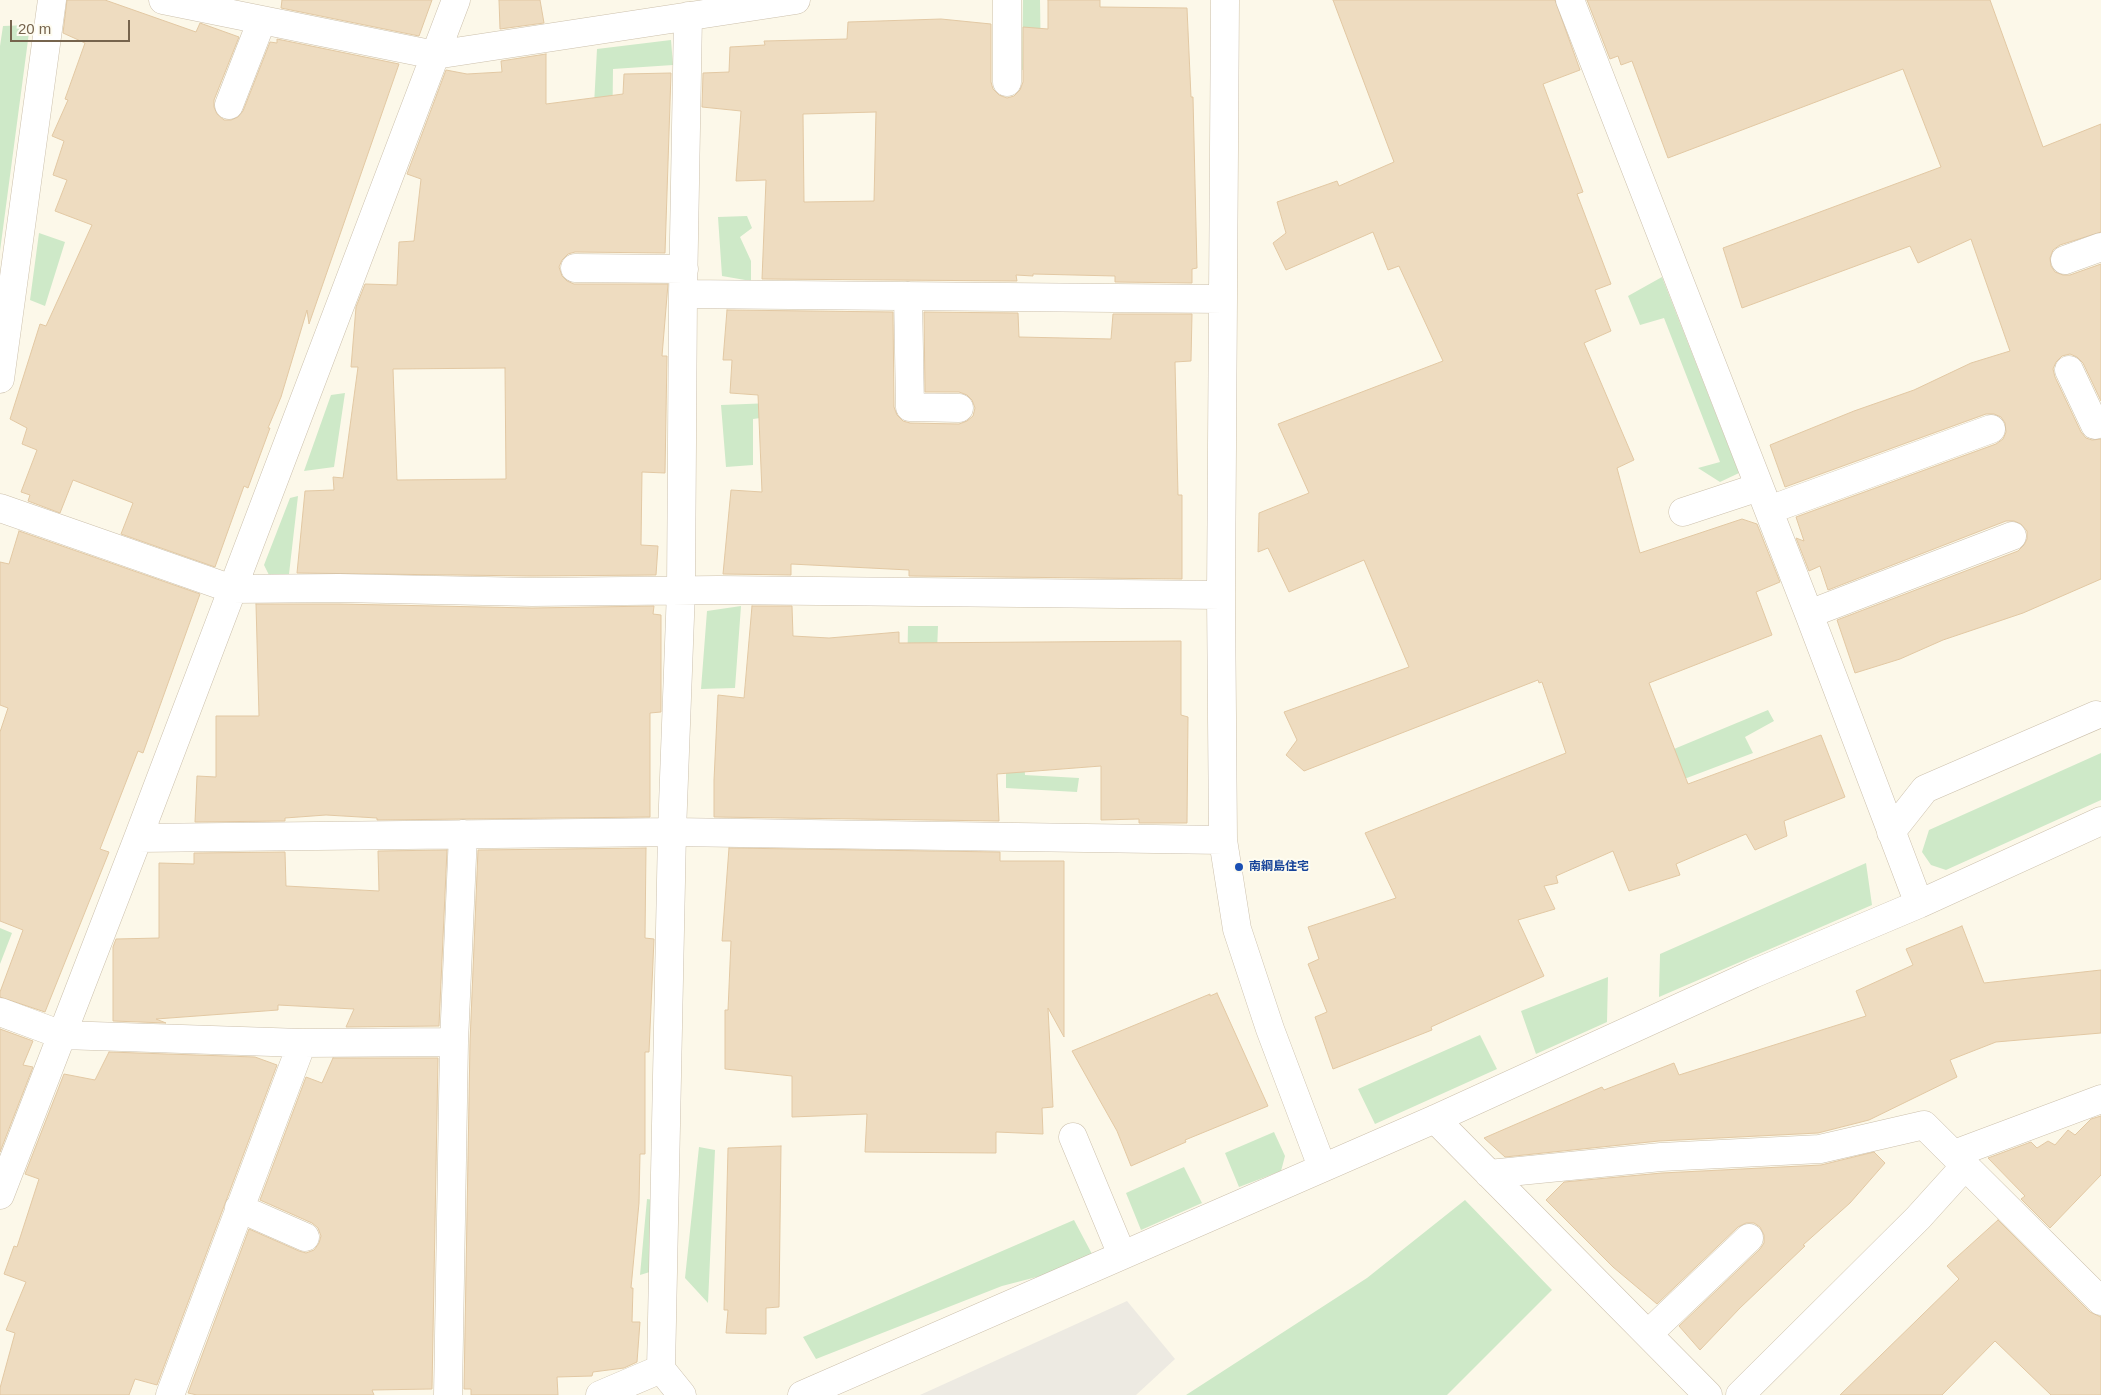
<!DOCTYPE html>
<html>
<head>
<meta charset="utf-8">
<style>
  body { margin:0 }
  #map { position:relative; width:2101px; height:1395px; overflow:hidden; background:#fcf8e9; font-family:Helvetica,sans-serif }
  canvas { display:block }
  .scale { position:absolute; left:10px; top:20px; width:120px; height:22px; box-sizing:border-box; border:2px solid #76644d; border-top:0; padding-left:6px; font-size:15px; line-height:18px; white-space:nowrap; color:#76644d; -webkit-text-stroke:4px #fefcf0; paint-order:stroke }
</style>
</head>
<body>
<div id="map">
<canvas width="2101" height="1395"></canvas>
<div class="scale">20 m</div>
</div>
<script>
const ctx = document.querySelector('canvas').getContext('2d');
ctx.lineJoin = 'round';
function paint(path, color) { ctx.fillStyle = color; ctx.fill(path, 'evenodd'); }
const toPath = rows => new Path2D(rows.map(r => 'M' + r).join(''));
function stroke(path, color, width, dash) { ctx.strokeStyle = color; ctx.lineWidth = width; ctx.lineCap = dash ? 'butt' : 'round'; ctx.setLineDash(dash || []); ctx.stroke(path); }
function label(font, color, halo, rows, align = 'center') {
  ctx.font = font + ' Helvetica,"Noto Sans JP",sans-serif'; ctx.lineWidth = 4; ctx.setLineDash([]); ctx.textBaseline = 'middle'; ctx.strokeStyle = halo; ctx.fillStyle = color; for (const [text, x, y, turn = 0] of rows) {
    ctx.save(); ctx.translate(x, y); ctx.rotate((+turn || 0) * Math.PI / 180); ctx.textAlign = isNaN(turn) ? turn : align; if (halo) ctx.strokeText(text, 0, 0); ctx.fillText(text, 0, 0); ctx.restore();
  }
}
paint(toPath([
  [1127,1301,1175,1359,1136,1395,920,1395]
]), '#edeae2');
paint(toPath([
  [1023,0,1040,0,1041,67,1022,70],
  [30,25,0,251,0,46,3,26],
  [671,40,673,65,613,69,612,148,593,124,597,49],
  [747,216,752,228,740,237,751,261,751,281,722,276,718,217],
  [39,233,65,242,45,306,30,300],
  [1662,277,1739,473,1720,482,1698,468,1720,462,1664,318,1640,325,1628,296],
  [345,393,334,467,304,471,331,395],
  [797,402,799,413,753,419,753,465,726,467,721,405],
  [298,496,289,574,269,575,264,565,290,498],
  [741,606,735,688,701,689,707,611],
  [908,626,938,626,936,677,907,677],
  [1768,710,1774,721,1745,737,1753,753,1602,810,1592,783],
  [1006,719,1022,720,1025,775,1079,778,1077,792,1006,788],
  [2101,753,2101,800,1946,870,1931,865,1922,852,1929,830],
  [1866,863,1872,905,1659,997,1660,954],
  [0,928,12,933,0,964],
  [1608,977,1607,1022,1536,1054,1521,1011],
  [1480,1035,1497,1069,1375,1124,1358,1089],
  [1274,1132,1285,1156,1281,1171,1239,1187,1225,1153],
  [699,1147,715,1150,708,1303,685,1278],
  [1184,1167,1202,1203,1141,1230,1126,1193],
  [647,1199,655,1200,653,1271,640,1275],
  [1465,1200,1552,1290,1447,1395,1186,1395,1367,1278],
  [1074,1220,1092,1254,1052,1273,1002,1286,816,1359,803,1337]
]), '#cee9c8');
const building = toPath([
  [67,0,105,0,196,32,200,23,239,37,214,100,214,107,217,114,224,120,231,120,238,117,243,111,270,42,277,43,277,39,399,64,309,324,307,310,281,397,268,428,270,428,248,488,244,486,215,567,121,534,133,503,73,480,60,513,28,501,30,495,21,492,37,450,22,444,27,428,10,419,40,324,46,326,92,225,55,211,67,180,53,175,64,141,52,136,68,100,65,99,85,43,63,33,67,0],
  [282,0,432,0,419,36,281,8,282,0],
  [499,0,540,0,544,23,500,29,499,0],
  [1048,0,1100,0,1100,7,1187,8,1191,97,1193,97,1197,268,1192,269,1192,283,1115,282,1115,276,1033,274,1033,276,1016,275,1017,281,762,279,766,180,736,181,741,111,702,107,703,73,729,72,730,47,765,45,764,41,847,39,848,22,941,19,991,24,991,82,993,89,999,95,1007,98,1014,96,1020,90,1023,82,1023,27,1048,29,1048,0],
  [876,112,874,201,804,202,803,114,876,112],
  [1333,0,1555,0,1580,70,1543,84,1583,192,1577,194,1611,284,1595,290,1611,331,1584,343,1634,460,1617,468,1640,553,1742,519,1757,524,1780,582,1756,592,1772,635,1649,683,1688,784,1821,735,1845,797,1784,821,1787,836,1755,850,1746,834,1676,864,1680,875,1629,891,1613,851,1556,876,1558,883,1544,886,1555,909,1518,920,1544,976,1431,1027,1432,1030,1333,1069,1315,1017,1327,1012,1308,964,1319,959,1308,927,1396,898,1365,833,1566,753,1542,682,1539,683,1538,680,1304,771,1286,755,1297,740,1284,712,1409,667,1364,560,1289,592,1268,548,1258,552,1259,513,1309,493,1278,424,1443,361,1399,266,1388,270,1373,232,1286,270,1273,243,1286,233,1277,202,1337,181,1339,186,1394,162,1333,0],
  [1587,0,1990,0,2043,147,2101,124,2101,232,2060,245,2053,250,2050,258,2051,266,2055,272,2063,275,2070,275,2101,264,2101,401,2083,363,2077,357,2070,354,2062,356,2056,362,2053,369,2055,377,2081,432,2086,438,2092,440,2101,439,2101,579,2023,613,1943,640,1900,659,1855,673,1837,620,2018,551,2024,545,2027,539,2027,531,2021,524,2014,521,2006,521,1828,590,1820,566,1809,571,1796,538,1804,541,1796,517,1996,444,2003,439,2006,432,2005,423,2001,417,1994,414,1986,414,1785,487,1770,445,1854,411,1914,390,1971,363,2010,351,1971,239,1918,263,1910,246,1742,308,1723,248,1941,167,1903,69,1668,158,1632,61,1621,65,1618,56,1610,59,1587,0],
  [546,54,546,104,623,94,624,74,671,73,665,253,575,252,568,254,562,260,559,267,562,276,567,281,574,284,668,284,662,356,667,356,665,473,642,472,641,545,658,546,656,575,532,576,297,573,305,491,334,490,333,477,343,478,358,367,351,367,356,307,365,284,397,285,399,242,414,241,421,179,407,174,446,70,467,74,502,72,501,61,546,54],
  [505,368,506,479,397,480,393,369,505,368],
  [727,310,893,312,894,407,897,415,903,421,910,423,959,424,967,421,973,416,975,408,972,400,967,395,959,392,925,392,924,312,1018,313,1019,337,1111,339,1113,314,1192,314,1191,361,1175,362,1178,495,1182,495,1182,579,909,576,909,570,791,564,791,575,723,574,731,490,762,492,758,395,730,393,732,360,723,360,727,310],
  [19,531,200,594,143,753,138,751,100,849,109,852,45,1012,0,997,0,992,23,930,0,921,0,732,8,708,0,705,0,562,9,564,19,531],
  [256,604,339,604,532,608,654,606,653,614,661,615,661,712,650,713,650,817,377,820,377,818,326,815,285,818,285,821,195,822,197,776,216,777,216,716,259,716,256,604],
  [752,606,792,606,793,636,829,638,899,632,899,643,1181,641,1181,715,1188,717,1187,823,1139,823,1139,819,1101,820,1101,766,997,774,999,821,714,817,714,780,718,695,744,698,752,606],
  [646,848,645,938,654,939,649,1052,645,1052,645,1154,640,1154,639,1203,631,1288,633,1288,632,1322,640,1322,637,1362,624,1368,593,1372,592,1376,557,1377,558,1395,471,1395,471,1389,464,1389,470,1042,478,850,646,848],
  [729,848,1000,852,1000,861,1064,861,1064,1037,1048,1008,1053,1107,1042,1108,1043,1134,996,1132,996,1153,865,1152,867,1114,792,1117,792,1076,725,1069,725,1010,728,1010,731,941,722,941,729,848],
  [447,850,439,1026,346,1027,354,1009,278,1005,278,1010,156,1019,166,1023,113,1021,113,947,116,939,159,938,159,863,194,864,194,853,285,852,286,886,379,891,378,851,447,850],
  [1962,926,1984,983,2101,970,2101,1033,1996,1042,1950,1060,1957,1077,1869,1120,1818,1133,1659,1141,1505,1157,1484,1138,1602,1087,1604,1090,1674,1063,1679,1075,1866,1016,1856,991,1913,965,1906,949,1962,926],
  [1217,993,1268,1106,1185,1140,1186,1142,1131,1166,1117,1131,1072,1051,1210,994,1210,996,1217,993],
  [0,1029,33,1041,23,1065,33,1067,0,1152,0,1029],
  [109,1052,255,1057,277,1065,157,1385,135,1379,129,1395,0,1395,0,1388,15,1333,6,1330,26,1282,4,1274,14,1246,17,1247,39,1179,25,1174,64,1074,95,1080,109,1052],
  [333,1058,438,1058,432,1389,372,1390,374,1395,197,1395,188,1393,249,1229,299,1251,306,1253,314,1250,319,1243,321,1236,318,1228,312,1223,260,1200,306,1077,322,1083,333,1058],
  [2101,1116,2101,1175,2050,1228,2021,1199,2025,1196,1988,1158,2031,1142,2037,1148,2048,1141,2055,1145,2068,1130,2075,1135,2091,1119,2101,1116],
  [781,1146,779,1307,766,1308,766,1334,726,1333,728,1310,724,1310,728,1148,781,1146],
  [1874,1152,1885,1163,1850,1203,1803,1245,1805,1246,1740,1308,1700,1350,1679,1326,1760,1249,1764,1243,1764,1235,1760,1227,1754,1223,1746,1223,1738,1227,1657,1304,1613,1267,1546,1200,1564,1182,1662,1173,1821,1165,1874,1152],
  [1998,1220,2090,1312,2101,1317,2101,1395,2051,1395,1995,1341,1942,1395,1840,1395,1959,1279,1947,1266,1998,1220]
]);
paint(building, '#eedcc0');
stroke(building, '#e2c8a3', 1);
const minor = toPath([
  [163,0,435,55,796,0],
  [1225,0,1221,595,1223,840,1237,929,1270,1029,1322,1167],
  [1570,0,1809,614,1919,904],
  [1007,82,1007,0],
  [229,105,262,20],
  [2065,260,2101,247],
  [575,268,684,269],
  [683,294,1223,299],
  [908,296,910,407,959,408],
  [2069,370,2095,425,2101,423],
  [0,379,52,0],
  [0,508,232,589,339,588,532,592,718,590,1221,595],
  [1769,510,1991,429],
  [1683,512,1759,487],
  [1809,614,2012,536],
  [1891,832,1925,789,2096,715],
  [138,838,672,832,1223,840],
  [0,1012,62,1035,302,1043,454,1042],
  [1435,1119,1708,1395],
  [1073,1137,1122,1255],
  [1954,1154,2101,1099],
  [1489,1174,1661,1157,1820,1149,1924,1125,2101,1301],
  [0,1195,138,838,456,0],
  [239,1208,305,1237],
  [1648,1334,1749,1238],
  [170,1395,302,1043],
  [448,1395,454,1042,463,834],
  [600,1395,661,1369],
  [682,1395,661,1369,672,832,681,590,683,294,688,16],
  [802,1395,1435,1119,1753,974,1919,904,2101,821],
  [1740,1395,1918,1218,1965,1166]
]);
stroke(minor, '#ccc0ac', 29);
stroke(minor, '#fff', 28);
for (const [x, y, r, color] of [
  [1239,867,5,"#1a4fb4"]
]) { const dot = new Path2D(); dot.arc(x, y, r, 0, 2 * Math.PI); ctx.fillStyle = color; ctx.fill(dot); stroke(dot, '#fefcf0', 2); }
label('bold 12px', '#164399', '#fefcf0', [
  ["南綱島住宅",1249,867]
], 'left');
</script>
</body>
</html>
